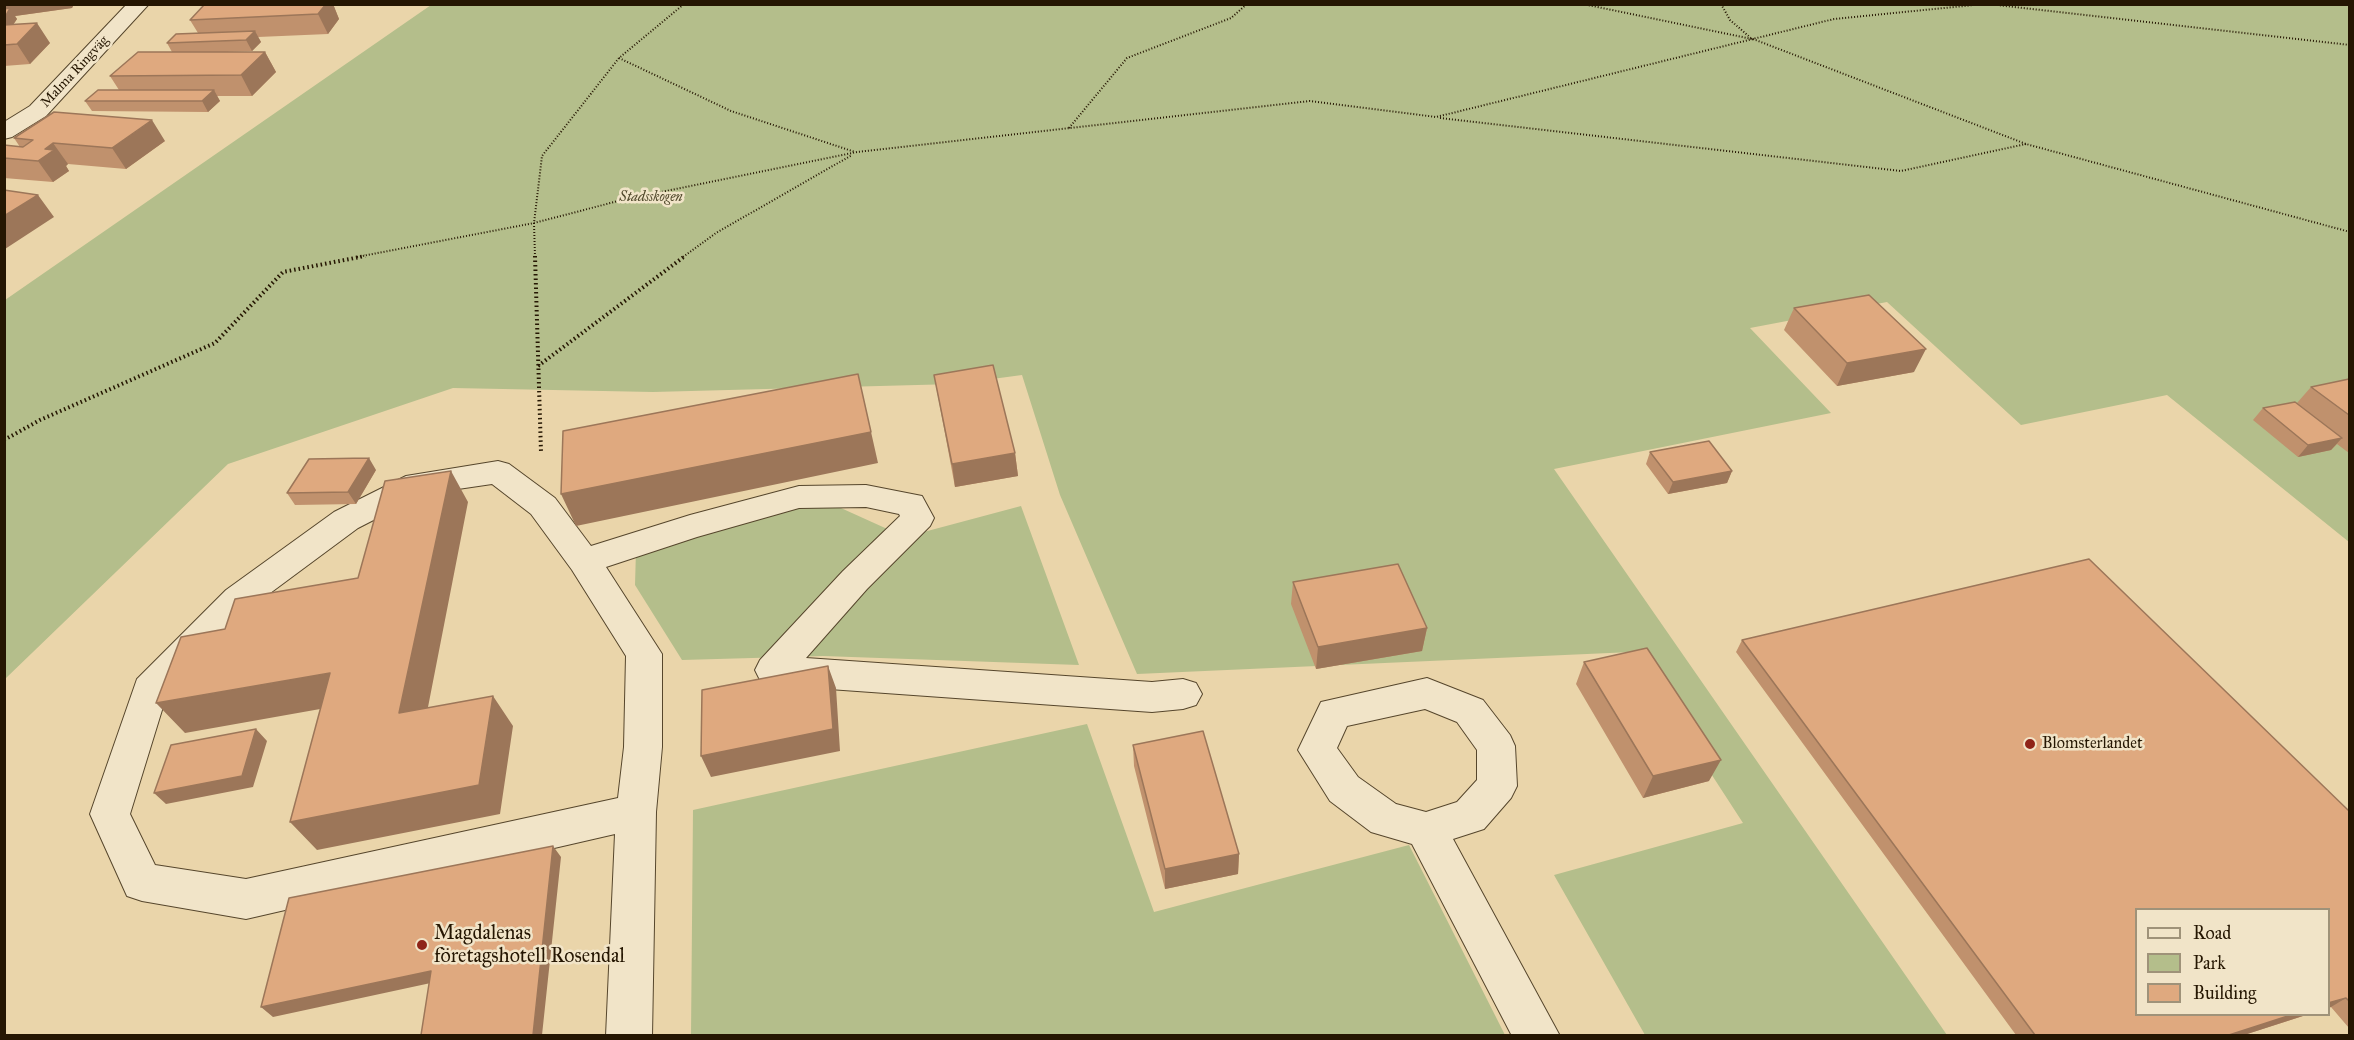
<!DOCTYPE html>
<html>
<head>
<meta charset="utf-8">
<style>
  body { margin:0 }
  #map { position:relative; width:2354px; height:1040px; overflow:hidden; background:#ead5aa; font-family:"IM FELL Great Primer",serif }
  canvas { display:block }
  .frame { position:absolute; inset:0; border:6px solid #251602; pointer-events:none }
  .legend { position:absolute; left:2135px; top:908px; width:195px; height:108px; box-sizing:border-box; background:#f1e4c8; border:2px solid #9f9279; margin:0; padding:8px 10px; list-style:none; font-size:18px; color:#251602 }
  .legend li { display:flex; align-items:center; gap:12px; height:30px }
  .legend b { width:30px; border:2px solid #9f9279 }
</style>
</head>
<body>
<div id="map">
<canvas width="2354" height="1040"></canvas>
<div class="frame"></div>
<ul class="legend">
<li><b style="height:8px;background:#f1e4c8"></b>Road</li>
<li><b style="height:16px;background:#b4be8b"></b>Park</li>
<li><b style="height:16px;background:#dfa97f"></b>Building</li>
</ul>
</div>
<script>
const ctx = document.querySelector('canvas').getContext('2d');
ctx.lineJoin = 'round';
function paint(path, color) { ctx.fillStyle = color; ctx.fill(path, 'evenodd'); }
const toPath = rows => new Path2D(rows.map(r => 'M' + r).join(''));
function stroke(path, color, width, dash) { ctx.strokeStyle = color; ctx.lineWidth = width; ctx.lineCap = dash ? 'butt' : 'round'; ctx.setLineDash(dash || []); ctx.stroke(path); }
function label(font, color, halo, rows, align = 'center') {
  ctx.font = font + ' "IM FELL Great Primer",serif'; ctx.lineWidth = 5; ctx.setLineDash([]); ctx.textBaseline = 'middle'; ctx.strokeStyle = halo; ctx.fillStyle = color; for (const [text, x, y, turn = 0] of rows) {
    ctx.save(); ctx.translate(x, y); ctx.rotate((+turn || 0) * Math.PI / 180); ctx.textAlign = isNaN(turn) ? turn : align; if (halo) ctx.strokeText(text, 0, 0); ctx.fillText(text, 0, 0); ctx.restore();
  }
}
paint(toPath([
  [431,5,2349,5,2349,542,2167,395,2021,425,1887,302,1750,328,1831,413,1554,469,1947,1035,1645,1035,1554,875,1743,823,1632,652,1137,674,1060,495,1022,375,955,384,653,392,453,388,228,464,5,679,5,300],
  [821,499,905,537,1021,506,1079,665,823,656,682,660,635,585,636,550],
  [1087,724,1154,912,1409,845,1505,1035,691,1035,693,810]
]), '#b4be8b');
const minor = toPath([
  [127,4,149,4,46,116,12,137,4,139,4,122,30,106,127,4],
  [498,461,509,464,555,498,591,546,690,515,799,486,866,485,922,496,934,518,930,526,867,589,806,658,1152,682,1183,679,1196,683,1202,694,1196,705,1183,709,1152,712,787,686,778,683,773,685,760,680,755,670,760,660,843,571,900,516,899,514,866,507,799,508,697,537,606,567,662,654,662,747,656,812,652,1036,606,1036,615,834,246,919,142,901,127,896,90,814,137,679,226,590,334,512,406,476,498,461],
  [492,484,531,514,572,570,626,656,624,747,618,798,246,879,155,865,130,814,166,697,250,608,358,528,424,494,492,484],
  [1427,678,1483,700,1510,735,1515,746,1517,786,1511,798,1484,829,1453,839,1560,1036,1512,1036,1412,844,1371,832,1330,801,1298,750,1321,702,1427,678],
  [1425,709,1457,722,1477,750,1477,780,1457,802,1426,812,1396,804,1358,777,1337,748,1347,726,1425,709]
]);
stroke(minor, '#56462c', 2);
stroke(toPath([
  [1583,4,1752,39,1730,20,1721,4],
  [1988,4,2350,45],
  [1753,39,2026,144,2350,232],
  [619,58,731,111,855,152],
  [1440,118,1901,171,2026,144],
  [1069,128,1127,58,1231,18,1247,4],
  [357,257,534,223,622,200,857,152,1310,101,1436,117,1834,19,1984,4],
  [535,257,534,223,542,156,619,58,684,4],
  [683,257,716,233,852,155]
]), '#251602', 2, [1, 2]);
stroke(toPath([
  [535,256,541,452],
  [538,366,685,256],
  [4,440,40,420,215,343,283,272,365,256]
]), '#251602', 4, [1.5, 3]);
paint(minor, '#f1e4c8');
paint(toPath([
  [4,4,74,4,72,8,15,16,17,19,13,25,50,43,30,64,4,66],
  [333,4,339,19,328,34,258,37,261,42,252,51,225,52,265,52,276,72,252,96,217,96,220,101,208,112,92,111,85,101,119,90,110,76,172,52,167,43,198,33,190,20],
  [14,138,165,141,126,169,68,164,66,166,69,171,53,182,4,178,4,145,20,147],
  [1794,308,1914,372,1837,386,1784,330],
  [934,375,1015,453,1018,476,955,487],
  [2349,379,2349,453,2337,444,2331,450,2298,457,2253,420,2263,408,2297,403,2311,387],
  [1650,452,1732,471,1727,483,1668,494,1646,464],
  [376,470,356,504,295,505,287,493],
  [1293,582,1427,628,1422,651,1316,669,1291,604],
  [1742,640,2349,811,2349,1028,2331,1007,2244,1035,2016,1035,1736,652],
  [1584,662,1709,781,1643,798,1576,684],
  [1133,745,1239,854,1238,874,1165,889,1134,766]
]), '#c0916d');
paint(toPath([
  [4,4,74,4,72,8,15,16,17,19,4,38],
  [326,4,333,4,339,19,328,34,318,14],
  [37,23,50,43,30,64,17,44],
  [255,31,261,42,252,51,246,40],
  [265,52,276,72,252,96,241,75],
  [214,90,220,101,208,112,202,101],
  [152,120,165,141,126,169,112,148],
  [53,143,68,164,66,166,69,171,53,182,38,161,45,149],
  [38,195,54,217,5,249,4,216],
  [1926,349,1914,372,1837,386,1847,363],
  [858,374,878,463,576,526,561,494],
  [2342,438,2331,450,2298,457,2308,445],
  [1015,453,1018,476,955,487,952,464],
  [369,458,376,470,356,504,348,492],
  [451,471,468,502,421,743,399,713],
  [1732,471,1727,483,1668,494,1673,482],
  [1427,628,1422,651,1316,669,1318,647],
  [828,666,836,688,840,751,711,777,701,756],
  [330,673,354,703,185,733,156,703],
  [493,696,513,726,500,814,317,850,290,822],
  [256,729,267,741,253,787,166,804,154,793],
  [1721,760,1709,781,1643,798,1653,776],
  [553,846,561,857,542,1035,533,1035],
  [1239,854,1238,874,1165,889,1165,869],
  [431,971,440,981,273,1017,261,1007],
  [2346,998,2331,1007,2328,1008,2328,1003],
  [2294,1014,2309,1014,2244,1035,2229,1035]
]), '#9c7659');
const building = toPath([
  [221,4,326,4,318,14,190,20,204,5,221,4],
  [10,8,5,17,4,17,4,9,10,8],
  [37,23,17,44,4,45,4,25,37,23],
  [255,31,246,40,167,43,176,34,255,31],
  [138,52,265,52,241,75,110,76,138,52],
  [98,90,214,90,202,101,85,101,98,90],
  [54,112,152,120,112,148,53,143,45,149,54,150,38,161,4,158,4,145,23,147,33,140,14,138,54,112],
  [4,190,38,195,4,216,4,190],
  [1869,295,1926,349,1847,363,1794,308,1869,295],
  [993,365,1015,453,952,464,934,375,993,365],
  [858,374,871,432,561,494,563,431,858,374],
  [2349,379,2349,415,2311,387,2349,379],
  [2295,402,2342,438,2308,445,2263,408,2295,402],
  [1709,441,1732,471,1673,482,1650,452,1709,441],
  [369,458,348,492,287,493,309,459,369,458],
  [451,471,399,713,493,696,479,785,290,822,330,673,156,703,181,637,225,629,235,599,358,578,385,481,451,471],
  [2089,559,2349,811,2349,1001,2346,998,2328,1003,2328,909,2136,909,2136,1014,2294,1014,2229,1035,2035,1035,1742,640,2089,559],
  [1398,564,1427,628,1318,647,1293,582,1398,564],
  [1647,648,1721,760,1653,776,1584,662,1647,648],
  [828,666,833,729,701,756,702,690,828,666],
  [256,729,242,776,154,793,171,745,256,729],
  [1203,731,1239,854,1165,869,1133,745,1203,731],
  [553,846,533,1035,421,1035,431,971,261,1007,289,898,553,846]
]);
paint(building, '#dfa97f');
stroke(building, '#9c7659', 1.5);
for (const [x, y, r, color] of [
  [2030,744,6,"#8f2418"],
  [422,945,6,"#8f2418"]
]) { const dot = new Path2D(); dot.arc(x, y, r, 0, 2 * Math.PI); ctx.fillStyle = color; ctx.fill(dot); stroke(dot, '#f1e4c8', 2); }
label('14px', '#251602', '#f1e4c8', [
  ["Malma Ringväg",75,72,-47]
]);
label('italic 14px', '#50482b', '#f1e4c8', [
  ["Stadsskogen",651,198]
]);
label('16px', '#251602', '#f1e4c8', [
  ["Blomsterlandet",2042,744]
], 'left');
label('20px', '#251602', '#f1e4c8', [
  ["Magdalenas",434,934],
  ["företagshotell Rosendal",434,957]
], 'left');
</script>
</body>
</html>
